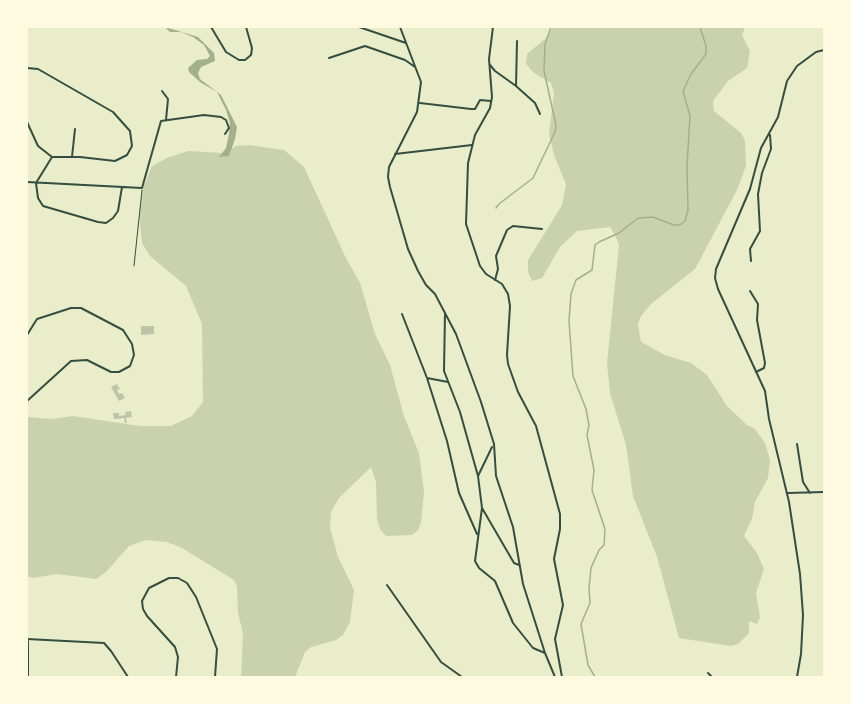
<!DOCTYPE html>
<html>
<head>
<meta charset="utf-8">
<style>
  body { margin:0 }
  #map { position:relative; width:851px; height:704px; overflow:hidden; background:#e9edc9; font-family:Jost,sans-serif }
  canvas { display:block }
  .frame { position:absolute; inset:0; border:28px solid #fefae0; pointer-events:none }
</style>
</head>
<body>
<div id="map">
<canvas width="851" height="704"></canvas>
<div class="frame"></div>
</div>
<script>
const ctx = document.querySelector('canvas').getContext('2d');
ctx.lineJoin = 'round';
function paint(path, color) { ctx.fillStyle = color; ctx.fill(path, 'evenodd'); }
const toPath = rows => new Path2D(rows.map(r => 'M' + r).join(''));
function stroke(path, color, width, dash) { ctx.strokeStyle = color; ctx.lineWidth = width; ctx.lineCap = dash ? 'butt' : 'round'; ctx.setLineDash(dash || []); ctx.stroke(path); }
paint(toPath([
  [553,27,745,27,742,35,750,51,747,68,728,81,713,101,714,111,741,133,745,141,746,166,737,190,695,269,651,304,641,316,638,324,641,342,665,355,691,363,707,375,727,406,747,425,755,429,765,443,770,460,768,478,755,502,752,519,744,536,757,553,764,569,756,593,760,617,757,624,749,621,749,633,738,644,731,646,679,638,657,557,633,496,626,445,610,393,607,363,619,245,615,235,610,227,577,231,560,247,542,278,532,281,528,272,528,260,562,205,566,184,554,155,549,134,554,93,551,83,534,73,526,64,527,54,545,39],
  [249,145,284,150,304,167,345,256,360,283,375,334,390,365,404,416,419,453,424,492,421,523,418,530,412,535,386,536,380,529,377,519,376,482,371,467,339,498,331,512,330,528,338,557,354,590,350,622,343,635,336,640,311,647,305,652,295,677,241,677,243,633,238,613,237,586,234,580,182,548,167,542,146,540,129,546,106,572,96,579,57,574,33,578,27,576,27,417,51,419,73,416,140,426,171,426,192,416,203,402,202,324,186,286,150,256,142,243,139,214,143,188,152,166,167,158,188,151,222,153,236,146]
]), '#cad2ad');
paint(toPath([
  [165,27,198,37,214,53,215,61,201,67,198,73,200,79,221,95,237,127,235,139,229,156,219,157,226,148,229,134,230,123,226,110,217,92,200,82,189,72,188,68,197,60,207,59,210,56,204,45,193,37,181,32,170,32]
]), '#a3b18a');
stroke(toPath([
  [496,208,499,204,533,178,555,132,556,125,544,71,545,44,551,27],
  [595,677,588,665,581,624,590,603,589,588,591,568,599,550,604,545,605,529,592,490,594,470,587,435,589,425,586,409,573,376,569,321,571,294,576,280,592,270,595,245,599,242,619,233,638,218,653,217,674,225,680,225,685,221,688,210,687,166,690,116,683,91,691,74,706,54,706,46,700,27]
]), '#a3b18a', 1.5);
paint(toPath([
  [141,326,154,326,154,334,141,335],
  [117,384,120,389,117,390,119,394,122,393,125,398,119,401,111,387],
  [131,411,132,417,126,418,127,423,125,423,124,418,114,419,113,413,119,413,119,416,126,415,125,412]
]), '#bcc5a7');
stroke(toPath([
  [134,266,142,190]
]), '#344e41', 1);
stroke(toPath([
  [211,27,226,52,239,60,245,60,251,55,252,48,246,27],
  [359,27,406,43],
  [400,27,421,82,417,112,389,167,388,177,390,187,408,249,418,271,426,285,435,294,456,334,481,402,494,444,496,476,513,527,523,584,545,653,555,677],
  [329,58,365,46,405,60,415,67],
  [490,65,495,71,516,86,517,41],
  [27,68,38,69,113,112,130,131,132,146,127,155,115,161,80,157,52,157,38,146,27,122],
  [516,86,535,103,540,114],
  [162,91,168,99,166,120],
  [420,103,471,109,475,109,480,100,491,101],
  [395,154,472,145],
  [52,157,36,183,38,198,43,206,98,222,106,223,113,218,118,211,122,187],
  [72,157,75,129],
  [27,182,142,188,161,121,204,115,221,117,226,120,229,128,225,134],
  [751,261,750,249,760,231,758,194,762,173,771,149,770,135],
  [495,280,498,269,496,256,507,230,513,226,542,229],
  [750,291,758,304,757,320,765,363,764,368,756,372],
  [445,313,444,371,460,412,478,476,482,508,514,563,519,565],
  [402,314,427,378,447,441,459,493,477,534],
  [27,335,37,319,71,308,81,308,123,330,132,344,134,355,130,366,119,372,111,372,87,360,71,361,27,401],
  [427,378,448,382],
  [797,444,803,482,810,493],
  [478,476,492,447],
  [788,493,824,492],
  [482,508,475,561,479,568,495,581,513,623,533,648,545,653],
  [387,585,441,662,462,677],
  [27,639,104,643,111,651,128,677],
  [28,641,28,677],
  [708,673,712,677],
  [176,677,178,657,175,647,147,616,143,609,142,601,149,588,169,578,178,578,187,583,196,597,217,649,215,677],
  [797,677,801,654,803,615,800,574,789,502,769,419,765,391,718,289,715,278,716,269,750,189,761,148,778,117,787,81,797,66,816,52,824,50]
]), '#344e41', 2);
stroke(toPath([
  [493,27,489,59,492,97,490,108,475,135,468,163,466,224,480,266,486,274,502,284,508,294,510,306,507,355,508,364,518,392,536,426,560,514,560,529,554,559,563,605,555,639,562,677]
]), '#344e41', 2);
</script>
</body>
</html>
